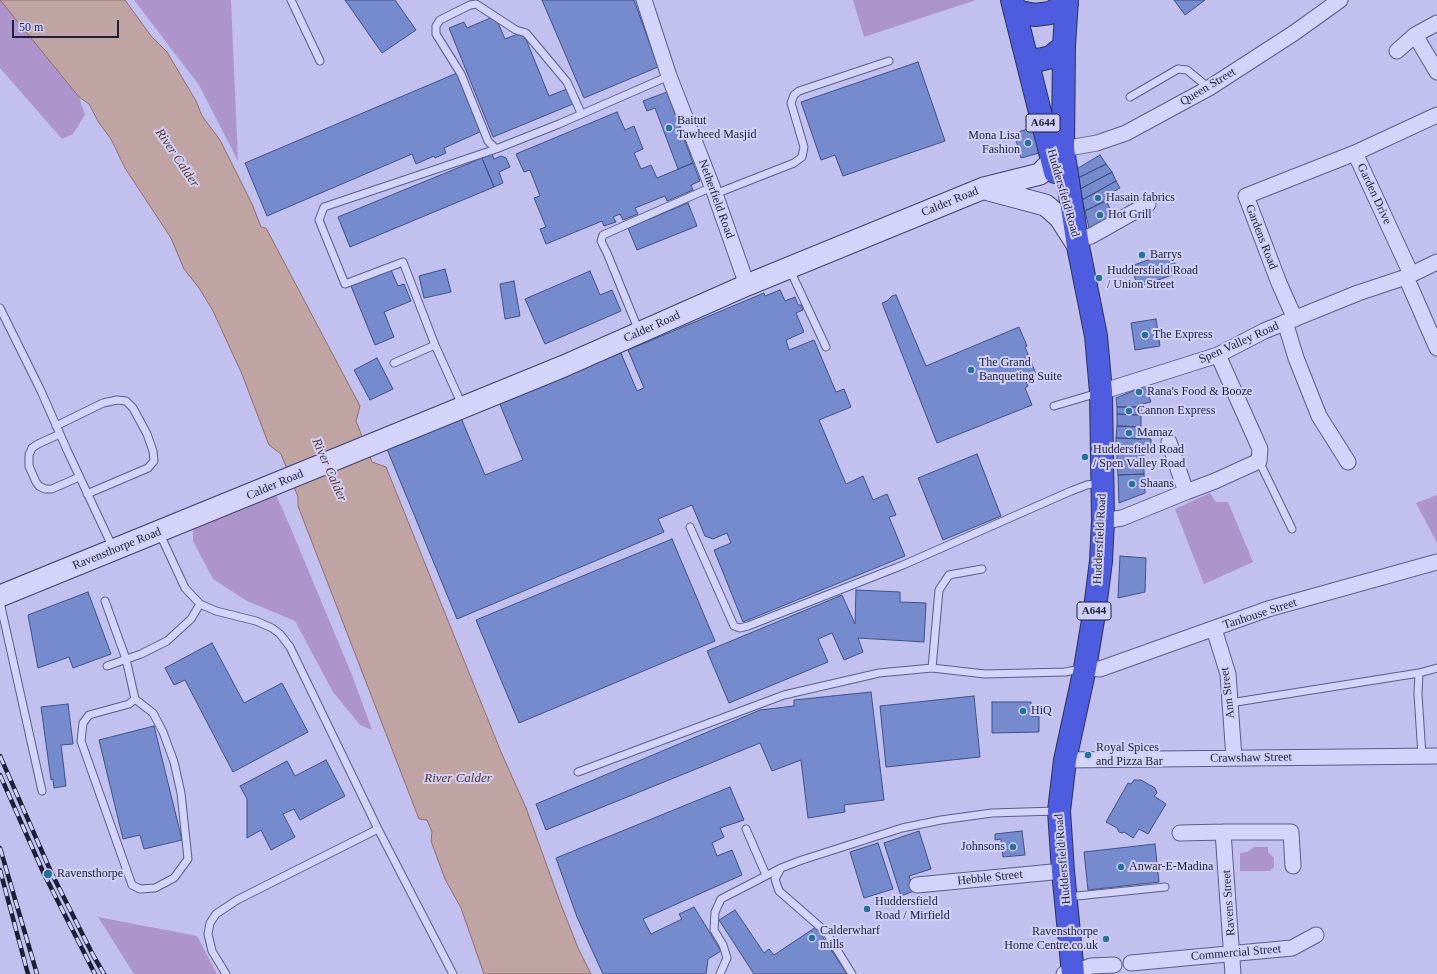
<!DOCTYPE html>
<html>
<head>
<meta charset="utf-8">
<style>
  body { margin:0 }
  #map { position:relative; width:1437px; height:974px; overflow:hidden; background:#c1c0ee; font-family:"Times New Roman",serif }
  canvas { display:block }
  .scale { position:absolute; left:12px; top:20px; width:107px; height:18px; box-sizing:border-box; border:2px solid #1c2137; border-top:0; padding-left:5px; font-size:12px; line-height:14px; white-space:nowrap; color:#1c2137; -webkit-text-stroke:3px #d1cff6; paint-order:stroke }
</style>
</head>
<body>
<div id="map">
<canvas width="1437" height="974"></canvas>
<div class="scale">50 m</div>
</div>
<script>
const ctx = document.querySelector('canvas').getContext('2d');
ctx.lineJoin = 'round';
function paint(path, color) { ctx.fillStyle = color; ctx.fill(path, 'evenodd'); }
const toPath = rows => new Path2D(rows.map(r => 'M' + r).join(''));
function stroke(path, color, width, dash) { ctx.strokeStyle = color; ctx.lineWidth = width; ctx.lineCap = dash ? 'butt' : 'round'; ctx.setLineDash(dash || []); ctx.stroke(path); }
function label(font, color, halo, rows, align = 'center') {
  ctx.font = font + ' "Times New Roman",serif'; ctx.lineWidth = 4; ctx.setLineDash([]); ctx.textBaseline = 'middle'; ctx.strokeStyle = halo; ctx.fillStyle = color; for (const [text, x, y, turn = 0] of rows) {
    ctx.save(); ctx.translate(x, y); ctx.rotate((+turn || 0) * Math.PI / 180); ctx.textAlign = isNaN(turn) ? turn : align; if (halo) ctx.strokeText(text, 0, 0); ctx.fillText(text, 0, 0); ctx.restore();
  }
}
paint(toPath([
  [0,0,79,97,85,115,73,134,62,139,0,68],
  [134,0,231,0,238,161,199,85],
  [853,0,976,0,864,37],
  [1210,493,1216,502,1228,502,1253,562,1204,584,1175,509],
  [276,495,289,524,352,675,372,730,360,725,333,692,295,621,247,601,213,579,193,541,193,529],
  [1437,495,1437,543,1416,503],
  [1254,847,1268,847,1268,852,1274,858,1274,867,1270,871,1240,871,1240,853,1247,852],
  [98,917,197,936,217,974,134,974]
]), '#ad94cc');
const water = toPath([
  [0,0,125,0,151,36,167,52,196,101,202,116,220,140,252,204,261,227,266,228,360,406,356,421,372,462,386,467,501,752,526,808,560,902,578,948,591,974,484,974,461,908,445,879,431,841,432,832,427,820,419,819,298,506,298,497,281,454,269,445,242,374,213,311,199,288,184,269,171,238,125,168,111,139,99,123,89,104,79,97,0,0]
]);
paint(water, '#c0a4a3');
stroke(water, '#8e6d6a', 1);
const building = toPath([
  [345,0,395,0,416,30,382,53,345,0],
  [542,0,634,0,658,67,584,98,542,0],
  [1174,0,1205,0,1185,15,1174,0],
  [495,16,505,39,523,32,549,96,567,89,573,104,493,137,449,28,464,22,467,28,495,16],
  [918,62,945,141,843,176,835,155,821,160,801,102,918,62],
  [457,73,482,131,444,148,446,153,435,158,434,156,416,164,412,154,267,216,245,163,457,73],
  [667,92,693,163,678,169,655,108,647,111,643,101,667,92],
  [617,112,625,130,634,126,643,149,634,153,641,169,651,165,657,178,693,163,700,181,691,185,693,190,667,201,665,196,635,208,638,214,623,220,620,214,613,217,616,222,604,226,602,221,546,244,540,229,546,227,534,198,540,196,530,170,524,172,516,154,617,112],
  [1036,127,1043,152,1021,158,1014,133,1036,127],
  [492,154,494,159,501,156,506,158,510,167,499,172,503,183,494,187,482,158,492,154],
  [1100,155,1106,164,1078,178,1075,170,1100,155],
  [482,158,494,187,350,247,338,217,482,158],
  [1106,164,1112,172,1080,189,1078,178,1106,164],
  [1112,172,1116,181,1082,200,1080,189,1112,172],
  [1116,181,1120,188,1111,193,1114,196,1085,211,1082,200,1116,181],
  [1106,201,1116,219,1090,232,1085,211,1106,201],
  [688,203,697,226,637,250,628,228,688,203],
  [1171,252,1178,273,1138,287,1131,266,1171,252],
  [445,269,451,292,424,298,419,276,445,269],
  [391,270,398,286,404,284,411,301,384,312,394,337,375,345,351,286,391,270],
  [590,271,600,295,612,290,621,311,545,344,525,299,590,271],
  [514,281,520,316,505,319,500,284,514,281],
  [780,290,785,301,795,297,798,305,801,305,803,310,796,313,804,332,786,340,789,350,814,340,836,392,844,389,851,407,819,420,846,484,863,476,873,500,887,494,896,515,889,517,905,556,743,622,714,550,731,543,727,533,713,539,705,536,692,505,658,519,664,532,457,619,387,449,461,418,485,475,523,460,499,402,620,351,637,391,644,388,628,350,764,293,765,296,780,290],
  [896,295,926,366,1019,327,1027,346,1025,347,1036,374,1025,379,1028,386,1025,388,1032,405,937,443,882,303,887,301,892,296,896,295],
  [1156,319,1160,346,1135,350,1131,323,1156,319],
  [377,358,393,389,370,400,354,370,377,358],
  [1145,386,1151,402,1142,404,1141,407,1117,407,1116,398,1145,386],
  [1117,407,1141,407,1141,415,1117,414,1117,407],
  [1117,414,1141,415,1141,427,1117,426,1117,414],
  [1117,426,1141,427,1141,439,1116,438,1117,426],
  [1116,438,1151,439,1151,449,1116,448,1116,438],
  [1144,450,1144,460,1117,461,1117,451,1144,450],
  [977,454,1001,516,943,540,918,478,977,454],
  [1144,460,1144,474,1118,475,1117,461,1144,460],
  [1144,474,1145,493,1119,503,1118,475,1144,474],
  [672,539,715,641,519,723,476,620,672,539],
  [1120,556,1146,558,1145,592,1118,598,1120,556],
  [856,590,900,592,900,602,926,603,924,642,858,638,863,652,844,660,832,633,818,639,828,662,729,703,707,651,842,595,855,624,856,590],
  [88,592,111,654,73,668,69,657,38,668,28,615,88,592],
  [212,643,244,703,282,683,308,732,233,772,185,680,174,685,165,668,212,643],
  [871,692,884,800,844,805,845,812,808,818,801,760,772,771,760,743,546,830,536,804,760,710,794,706,794,700,871,692],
  [974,696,980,757,886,767,880,706,974,696],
  [992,702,1031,702,1031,716,1039,716,1039,732,992,733,992,702],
  [68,704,73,744,61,745,66,786,54,788,53,779,51,780,41,707,68,704],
  [154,726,182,840,144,849,140,835,123,839,99,740,154,726],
  [326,760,345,796,300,820,294,809,283,814,295,837,271,850,261,830,247,838,247,799,240,786,287,761,295,776,326,760],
  [1134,780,1141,780,1155,788,1157,793,1154,796,1166,804,1148,834,1139,829,1133,838,1124,832,1122,833,1119,832,1117,828,1106,822,1128,783,1131,784,1134,780],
  [730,787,744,820,720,828,724,837,712,843,717,856,732,850,742,875,643,919,651,934,682,919,679,914,694,907,721,951,708,959,706,974,603,974,577,917,556,858,730,787],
  [919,831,931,869,909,876,914,891,901,896,884,843,919,831],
  [1022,831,1025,855,1003,857,1001,839,995,840,995,834,1022,831],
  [878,843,893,889,864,898,850,852,878,843],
  [1155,844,1159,882,1088,890,1084,852,1155,844],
  [735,910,764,953,769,949,774,955,816,927,847,974,754,974,719,920,735,910]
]);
paint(building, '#758bcd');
stroke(building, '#3d5187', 1);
const lane = toPath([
  [291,0,320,61],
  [1130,97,1178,69,1187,70,1209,88],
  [581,113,567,82,526,33,516,30,476,4,470,5,440,20,436,26,436,34,461,74,488,141,496,149,559,124,669,76],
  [715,194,794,163,802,157,804,147,791,103,794,95,799,91,889,61],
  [790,270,826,347],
  [0,308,41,391,67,450,113,548],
  [639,331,607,253,601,241,603,235,712,187],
  [394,363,435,345],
  [462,405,435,345,403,262,345,284,319,220,324,207,496,149],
  [1054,406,1098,393],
  [56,426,103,403,117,400,126,401,133,408,147,434,153,451,154,461,148,468,87,494],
  [60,434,38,444,32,448,29,455,29,466,36,482,39,486,45,489,52,489,79,477],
  [1259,461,1292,529],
  [690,527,734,626,740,628,748,626,903,565,1071,491,1087,485,1100,483],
  [159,532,185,588,200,604,216,611,256,621,272,628,280,634,290,647,378,829,453,974],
  [105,601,126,659,135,699,129,704,89,715,83,723,81,741,132,885,140,889,155,888,174,878,188,859,181,793,174,762,163,732,153,713,135,699],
  [0,602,42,791],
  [107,666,141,654,167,641,191,619,200,604],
  [932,668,939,590,949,575,982,569],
  [1419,673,1418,694,1422,756],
  [1230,703,1419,673,1437,668],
  [578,772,784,695,879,673,932,668,985,674,1065,672,1081,669],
  [746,829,766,875],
  [1067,897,1165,887],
  [226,974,212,951,208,934,210,923,216,914,237,900,378,829],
  [720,974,727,958,723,945,714,930,715,912,721,899,781,868],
  [852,974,826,932,779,891,775,879,781,868,802,860,902,828,941,820,992,813,1056,811]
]);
const street = toPath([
  [644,0,669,76,715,194,747,285],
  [1415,35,1437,72],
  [1397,51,1415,35,1437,23],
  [1063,149,1097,143,1126,133,1209,88,1294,33,1340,0],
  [1078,240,1091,236,1148,204],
  [1411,274,1355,153,1437,115],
  [1406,277,1437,348],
  [1295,319,1279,283,1246,196,1355,153],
  [1285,322,1296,358,1319,416,1348,462],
  [1101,392,1218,355,1264,331,1358,293,1406,277,1437,262],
  [1169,442,1186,492,1215,481,1259,461,1260,449,1218,355],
  [1103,521,1122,518,1186,492],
  [1214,629,1228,674,1234,758],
  [1085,668,1100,669,1268,609,1437,562],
  [1065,760,1437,756],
  [1223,832,1233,974],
  [1180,833,1223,832,1291,832,1293,866],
  [917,885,1063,871],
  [1131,963,1292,948,1316,935],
  [1064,974,1073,973,1091,966,1114,965]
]);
const secondary = toPath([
  [985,189,1045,205,1049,208,1060,218,1078,246],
  [0,596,564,366,747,285,984,188,1040,174,1062,150]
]);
const highway = toPath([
  [1012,0,1055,172],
  [1067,0,1064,46,1063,149,1078,246,1096,336,1101,392,1103,521,1101,561,1095,608,1085,668,1065,760,1059,811,1063,871,1073,974],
  [1015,11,1035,15,1050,13,1067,4],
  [1027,58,1039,60,1051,57,1064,46]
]);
stroke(lane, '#585e88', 9);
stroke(street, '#585e88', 17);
stroke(secondary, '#3b4269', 23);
stroke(highway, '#2c3455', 24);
stroke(lane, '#d4d3f9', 7);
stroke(street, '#d4d3f9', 15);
stroke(secondary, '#d4d3f9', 21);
stroke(highway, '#4e5de0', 22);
const rail = toPath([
  [0,756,51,872,93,955,104,974],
  [0,775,44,874,95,974],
  [0,848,37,974],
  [0,870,28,974]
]);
stroke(rail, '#1c2137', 4.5);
stroke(rail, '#d1cff6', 3, [9]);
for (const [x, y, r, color] of [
  [669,128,4,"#277297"],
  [1028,143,4,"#277297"],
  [1098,198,4,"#277297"],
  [1100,215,4,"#277297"],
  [1142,255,4,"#277297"],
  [1099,278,4,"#277297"],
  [1145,335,4,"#277297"],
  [971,370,4,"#277297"],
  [1139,392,4,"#277297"],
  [1129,411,4,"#277297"],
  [1129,433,4,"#277297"],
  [1085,457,4,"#277297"],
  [1132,484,4,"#277297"],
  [1023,711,4,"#277297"],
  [1088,755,4,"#277297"],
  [1013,847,4,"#277297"],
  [1121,867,4,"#277297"],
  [48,874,5,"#277297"],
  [867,909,4,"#277297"],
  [812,938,4,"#277297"],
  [1106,939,4,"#277297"]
]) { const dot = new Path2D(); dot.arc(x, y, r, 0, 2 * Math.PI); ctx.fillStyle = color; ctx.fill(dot); stroke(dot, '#d1cff6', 1.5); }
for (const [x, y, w] of [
  [1043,123,34],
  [1094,611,34]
]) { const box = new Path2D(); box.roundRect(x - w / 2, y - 9, w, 18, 3); ctx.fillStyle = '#d1cff6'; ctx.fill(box); stroke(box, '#1c2137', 1); }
label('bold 11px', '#1c2137', null, [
  ["A644",1043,123],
  ["A644",1094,611]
]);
label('12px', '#1c2137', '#d1cff6', [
  ["Queen Street",1208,87,-31],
  ["Huddersfield Road",1063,193,74],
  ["Garden Drive",1374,194,65],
  ["Netherfield Road",716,199,70],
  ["Calder Road",950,202,-22],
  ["Gardens Road",1261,237,69],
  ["Calder Road",652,327,-24],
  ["Spen Valley Road",1239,343,-24],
  ["Calder Road",275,485,-23],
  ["Huddersfield Road",1100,539,-87],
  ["Ravensthorpe Road",117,549,-22],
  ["Tanhouse Street",1260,614,-18],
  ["Ann Street",1228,693,-97],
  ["Crawshaw Street",1251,758,-1],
  ["Huddersfield Road",1063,859,-95],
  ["Hebble Street",990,878,-6],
  ["Ravens Street",1229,903,-94],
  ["Commercial Street",1236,953,-5]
]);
label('12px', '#1c2137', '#d1cff6', [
  ["Baitut",677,121],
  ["Tawheed Masjid",677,135],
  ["Mona Lisa",1020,136,"right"],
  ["Fashion",1020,150,"right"],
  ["Hasain fabrics",1106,198],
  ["Hot Grill",1108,215],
  ["Barrys",1150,255],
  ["Huddersfield Road",1107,271],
  ["/ Union Street",1107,285],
  ["The Express",1153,335],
  ["The Grand",979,363],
  ["Banqueting Suite",979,377],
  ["Rana's Food & Booze",1147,392],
  ["Cannon Express",1137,411],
  ["Mamaz",1137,433],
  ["Huddersfield Road",1093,450],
  ["/ Spen Valley Road",1093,464],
  ["Shaans",1140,484],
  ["HiQ",1031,711],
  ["Royal Spices",1096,748],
  ["and Pizza Bar",1096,762],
  ["Johnsons",1005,847,"right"],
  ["Anwar-E-Madina",1129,867],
  ["Ravensthorpe",57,874],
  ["Huddersfield",875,902],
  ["Road / Mirfield",875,916],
  ["Calderwharf",820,931],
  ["mills",820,945],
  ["Ravensthorpe",1098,932,"right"],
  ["Home Centre.co.uk",1098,946,"right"]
], 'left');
label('italic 13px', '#57372b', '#d1cff6', [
  ["River Calder",177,158,56],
  ["River Calder",329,470,66],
  ["River Calder",458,779]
]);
</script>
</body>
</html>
